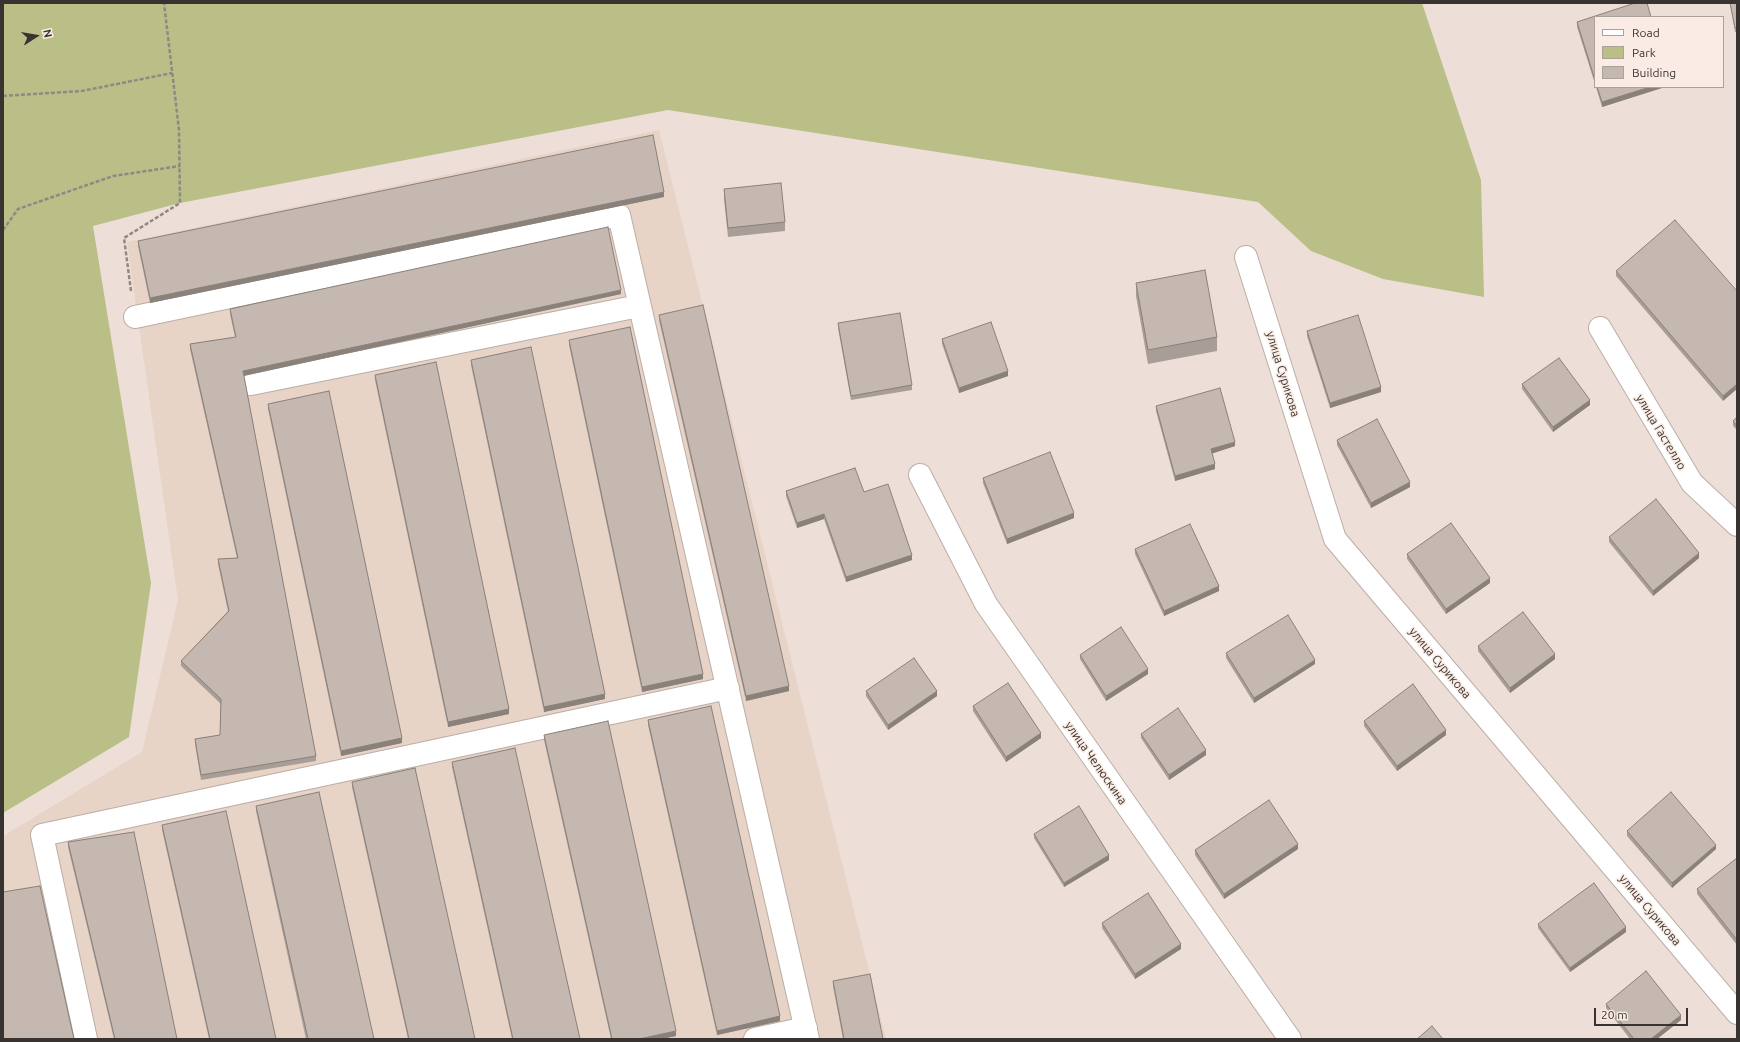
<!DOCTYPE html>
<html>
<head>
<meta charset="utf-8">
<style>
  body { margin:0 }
  #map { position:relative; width:1740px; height:1042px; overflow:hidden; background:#eddfd7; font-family:Ubuntu,sans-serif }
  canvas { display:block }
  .frame { position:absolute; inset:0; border:4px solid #383330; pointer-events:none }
  .legend { position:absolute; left:1594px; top:16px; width:130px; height:72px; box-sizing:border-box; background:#faece4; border:1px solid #aca29c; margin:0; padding:5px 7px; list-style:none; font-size:12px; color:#383330 }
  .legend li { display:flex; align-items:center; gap:8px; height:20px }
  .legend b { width:20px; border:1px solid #aca29c }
  .north { position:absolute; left:16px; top:16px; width:40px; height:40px; -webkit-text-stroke:3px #faece4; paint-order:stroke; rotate:78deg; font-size:11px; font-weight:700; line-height:16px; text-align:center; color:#383330 }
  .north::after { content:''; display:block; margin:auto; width:14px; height:18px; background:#383330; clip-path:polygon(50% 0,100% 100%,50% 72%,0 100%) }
  .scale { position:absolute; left:1594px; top:1008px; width:94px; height:18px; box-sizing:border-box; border:2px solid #383330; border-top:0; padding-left:5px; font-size:12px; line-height:14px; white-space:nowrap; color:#383330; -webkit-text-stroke:3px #faece4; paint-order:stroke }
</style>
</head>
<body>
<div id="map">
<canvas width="1740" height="1042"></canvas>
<div class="frame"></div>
<ul class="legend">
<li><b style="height:5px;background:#fff"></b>Road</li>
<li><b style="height:11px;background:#b9bf87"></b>Park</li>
<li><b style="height:11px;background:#c5b8b0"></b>Building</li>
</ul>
<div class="north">N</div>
<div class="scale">20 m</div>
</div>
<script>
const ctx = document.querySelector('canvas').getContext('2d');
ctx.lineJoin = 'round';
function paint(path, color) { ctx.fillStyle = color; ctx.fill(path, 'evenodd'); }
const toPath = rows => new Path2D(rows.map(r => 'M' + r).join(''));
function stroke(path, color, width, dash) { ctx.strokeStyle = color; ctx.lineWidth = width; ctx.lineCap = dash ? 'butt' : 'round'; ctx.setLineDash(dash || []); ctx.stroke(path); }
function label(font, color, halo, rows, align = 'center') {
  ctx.font = font + ' Ubuntu,sans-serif'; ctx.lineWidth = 3; ctx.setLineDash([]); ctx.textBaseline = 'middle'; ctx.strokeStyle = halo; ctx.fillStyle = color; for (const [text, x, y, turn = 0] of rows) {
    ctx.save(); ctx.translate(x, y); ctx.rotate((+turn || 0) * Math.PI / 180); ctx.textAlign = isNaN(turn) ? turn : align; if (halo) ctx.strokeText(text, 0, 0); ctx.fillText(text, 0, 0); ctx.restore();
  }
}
paint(toPath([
  [659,130,886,1039,3,1039,3,836,142,752,178,600,127,242]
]), '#e8d3c7');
paint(toPath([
  [3,3,1422,3,1481,180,1484,297,1383,279,1311,251,1258,202,668,110,180,203,93,226,151,583,129,737,3,813]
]), '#b9bf87');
const minor = toPath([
  [1246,257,1335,539,1737,1013],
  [135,317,619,215,808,1039],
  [1600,328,1692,483,1737,525],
  [251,384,639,306],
  [920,475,986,604,1290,1039],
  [86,1039,42,835,728,688],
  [755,1039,806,1028]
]);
stroke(minor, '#bbaea6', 24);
stroke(toPath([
  [3,96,82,91,172,73],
  [3,230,18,209,113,176,180,166],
  [131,291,124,238,180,203,179,130,164,3]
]), '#928883', 2.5, [4, 2]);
stroke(minor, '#fff', 22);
paint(toPath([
  [1730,3,1737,3,1737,32,1735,32],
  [1595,17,1595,84,1577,27,1577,22],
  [1596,87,1665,87,1602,107],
  [724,189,785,222,785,231,728,237,724,199],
  [664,197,150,303,138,246,138,241],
  [1616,271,1737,291,1723,401,1616,276],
  [1136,283,1217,337,1217,351,1148,364,1136,296],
  [621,294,244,376,316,756,316,761,201,780,195,744,195,739,220,735,221,704,181,666,181,661,228,611,218,564,218,559,237,558,190,349,190,344,235,337,230,314,230,309],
  [659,315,789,691,746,701,659,320],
  [838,323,912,385,912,390,851,400,838,328],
  [1307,331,1381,392,1330,408,1307,336],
  [942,339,1008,376,959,393,942,344],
  [569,340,703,679,642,692,569,345],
  [471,360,605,699,544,712,471,365],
  [375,375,509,714,448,727,375,380],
  [1522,384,1590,405,1553,432,1522,389],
  [268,404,402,743,341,756,268,409],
  [1156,406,1235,446,1212,453,1215,469,1175,481,1156,411],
  [1737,417,1737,430,1733,426,1733,421],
  [1337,440,1410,487,1371,508,1337,445],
  [983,478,1074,518,1007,544,983,483],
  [786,491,864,492,912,560,846,582,824,519,797,528,786,496],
  [1609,537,1699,558,1653,596,1609,542],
  [1135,549,1219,591,1164,616,1135,554],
  [1407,554,1490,583,1446,614,1407,559],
  [1478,646,1555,659,1510,693,1478,651],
  [1226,653,1315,664,1254,703,1226,658],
  [1080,655,1148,674,1106,701,1080,659],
  [866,691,937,696,888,730,866,696],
  [973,706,1041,738,1006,762,973,711],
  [648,720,780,1021,717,1035,648,725],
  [1364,721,1446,735,1397,771,1364,726],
  [1141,734,1206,755,1169,780,1141,738],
  [544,735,676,1036,661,1039,611,1039,544,740],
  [452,762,580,1039,512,1039,452,767],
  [352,782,475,1039,408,1039,352,787],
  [256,806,374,1039,306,1039,256,811],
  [162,825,276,1039,209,1039,162,830],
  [1627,831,1716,849,1672,888,1627,836],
  [1034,834,1109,860,1064,887,1034,838],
  [68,842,177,1039,114,1039,68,847],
  [1298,849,1224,899,1195,855,1195,850],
  [1737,858,1737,945,1697,894,1697,889],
  [1102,923,1181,949,1135,979,1102,928],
  [1538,924,1626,932,1570,972,1538,928],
  [833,981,883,1039,843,1039,833,986],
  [1606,1004,1681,1020,1657,1039,1630,1039,1606,1008]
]), '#a99e97');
paint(toPath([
  [1650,87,1665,87,1602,107,1602,102],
  [664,192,664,197,150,303,150,298],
  [621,290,621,294,243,376,243,371],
  [1008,371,1008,376,959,393,959,388],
  [1737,384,1737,389,1723,401,1723,396],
  [1381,387,1381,392,1330,408,1330,403],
  [1590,400,1590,405,1553,432,1553,427],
  [1235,442,1235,446,1211,454,1211,449],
  [1215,464,1215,469,1175,481,1175,476],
  [1410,482,1410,487,1371,508,1371,503],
  [1074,513,1074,518,1007,544,1007,539],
  [824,514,824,519,797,528,797,523],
  [1699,553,1699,558,1653,596,1653,591],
  [912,555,912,560,846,582,846,577],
  [1490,578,1490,583,1446,614,1446,609],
  [1219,586,1219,591,1164,616,1164,611],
  [1555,654,1555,659,1510,693,1510,688],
  [1315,660,1315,664,1254,703,1254,698],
  [1148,669,1148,674,1106,701,1106,696],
  [703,674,703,679,642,692,642,687],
  [789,686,789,691,746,701,746,696],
  [937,691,937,696,888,730,888,725],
  [605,694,605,699,544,712,544,707],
  [509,709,509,714,448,727,448,722],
  [1446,730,1446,735,1397,771,1397,766],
  [1041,733,1041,738,1006,762,1006,757],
  [402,738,402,743,341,756,341,751],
  [1206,750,1206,755,1169,780,1169,775],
  [1298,844,1298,849,1224,899,1224,894],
  [1716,845,1716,849,1672,888,1672,883],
  [1109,855,1109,860,1064,887,1064,883],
  [1626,927,1626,932,1570,972,1570,968],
  [1181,944,1181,949,1135,979,1135,974],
  [1681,1015,1681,1020,1657,1039,1651,1039],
  [780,1016,780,1021,717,1035,717,1031],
  [676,1031,676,1036,661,1039,639,1039]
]), '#8a817b');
const building = toPath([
  [1635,3,1647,3,1651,17,1595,17,1595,80,1577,22,1635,3],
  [1730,3,1737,3,1737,27,1735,28,1730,3],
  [1597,87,1650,87,1602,102,1597,87],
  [653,135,664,192,150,298,138,241,653,135],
  [781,183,785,222,728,228,724,189,781,183],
  [1675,220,1737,291,1737,384,1723,396,1616,271,1675,220],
  [608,227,621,290,243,371,316,756,201,775,195,739,220,735,221,699,181,661,229,611,218,559,238,558,190,344,236,337,230,309,608,227],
  [1205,270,1217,337,1148,350,1136,283,1205,270],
  [703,305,789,686,746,696,659,315,703,305],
  [900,313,912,385,851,396,838,323,900,313],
  [1358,315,1381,387,1330,403,1307,331,1358,315],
  [991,322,1008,371,959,388,942,339,991,322],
  [630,327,703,674,642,687,569,340,630,327],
  [531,347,605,694,544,707,471,360,531,347],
  [1559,358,1590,400,1553,427,1522,384,1559,358],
  [436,362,509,709,448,722,375,375,436,362],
  [1220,388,1235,442,1211,449,1215,464,1175,476,1156,406,1220,388],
  [329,391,402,738,341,751,268,404,329,391],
  [1737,417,1737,426,1733,421,1737,417],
  [1377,419,1410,482,1371,503,1337,440,1377,419],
  [1050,452,1074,513,1007,539,983,478,1050,452],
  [855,468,864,492,888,484,912,555,846,577,824,514,797,523,786,491,855,468],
  [1656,499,1699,553,1653,591,1609,537,1656,499],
  [1451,523,1490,578,1446,609,1407,554,1451,523],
  [1190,524,1219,586,1164,611,1135,549,1190,524],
  [1523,612,1555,654,1510,688,1478,646,1523,612],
  [1288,615,1315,660,1254,698,1226,653,1288,615],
  [1121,627,1148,669,1106,696,1080,655,1121,627],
  [914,658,937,691,888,725,866,691,914,658],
  [1008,683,1041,733,1006,757,973,706,1008,683],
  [1413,684,1446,730,1397,766,1364,721,1413,684],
  [711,706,780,1016,717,1031,648,720,711,706],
  [1178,708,1206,750,1169,775,1141,734,1178,708],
  [608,721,676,1031,639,1039,612,1039,544,735,608,721],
  [515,748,580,1039,513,1039,452,762,515,748],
  [415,768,475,1039,409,1039,352,782,415,768],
  [319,792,374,1039,308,1039,256,806,319,792],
  [1671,792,1716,845,1672,883,1627,831,1671,792],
  [1269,800,1298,844,1224,894,1195,850,1269,800],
  [1079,806,1109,855,1064,883,1034,834,1079,806],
  [226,811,276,1039,210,1039,162,825,226,811],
  [134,832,177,1039,115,1039,68,842,134,832],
  [1737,858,1737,940,1697,889,1737,858],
  [1594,883,1626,927,1570,968,1538,924,1594,883],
  [40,886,74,1039,3,1039,3,892,40,886],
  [1148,893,1181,944,1135,974,1102,923,1148,893],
  [1646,971,1681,1015,1651,1039,1634,1039,1606,1004,1646,971],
  [870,974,883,1039,844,1039,833,981,870,974],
  [1432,1026,1443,1039,1417,1039,1432,1026]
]);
paint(building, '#c5b8b0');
stroke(building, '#8a817b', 1);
label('12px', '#383330', '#faece4', [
  ["улица Сурикова",1283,374,73],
  ["улица Гастелло",1661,432,59],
  ["улица Сурикова",1440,663,50],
  ["улица Челюскина",1096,763,55],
  ["улица Сурикова",1650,910,50]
]);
</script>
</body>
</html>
